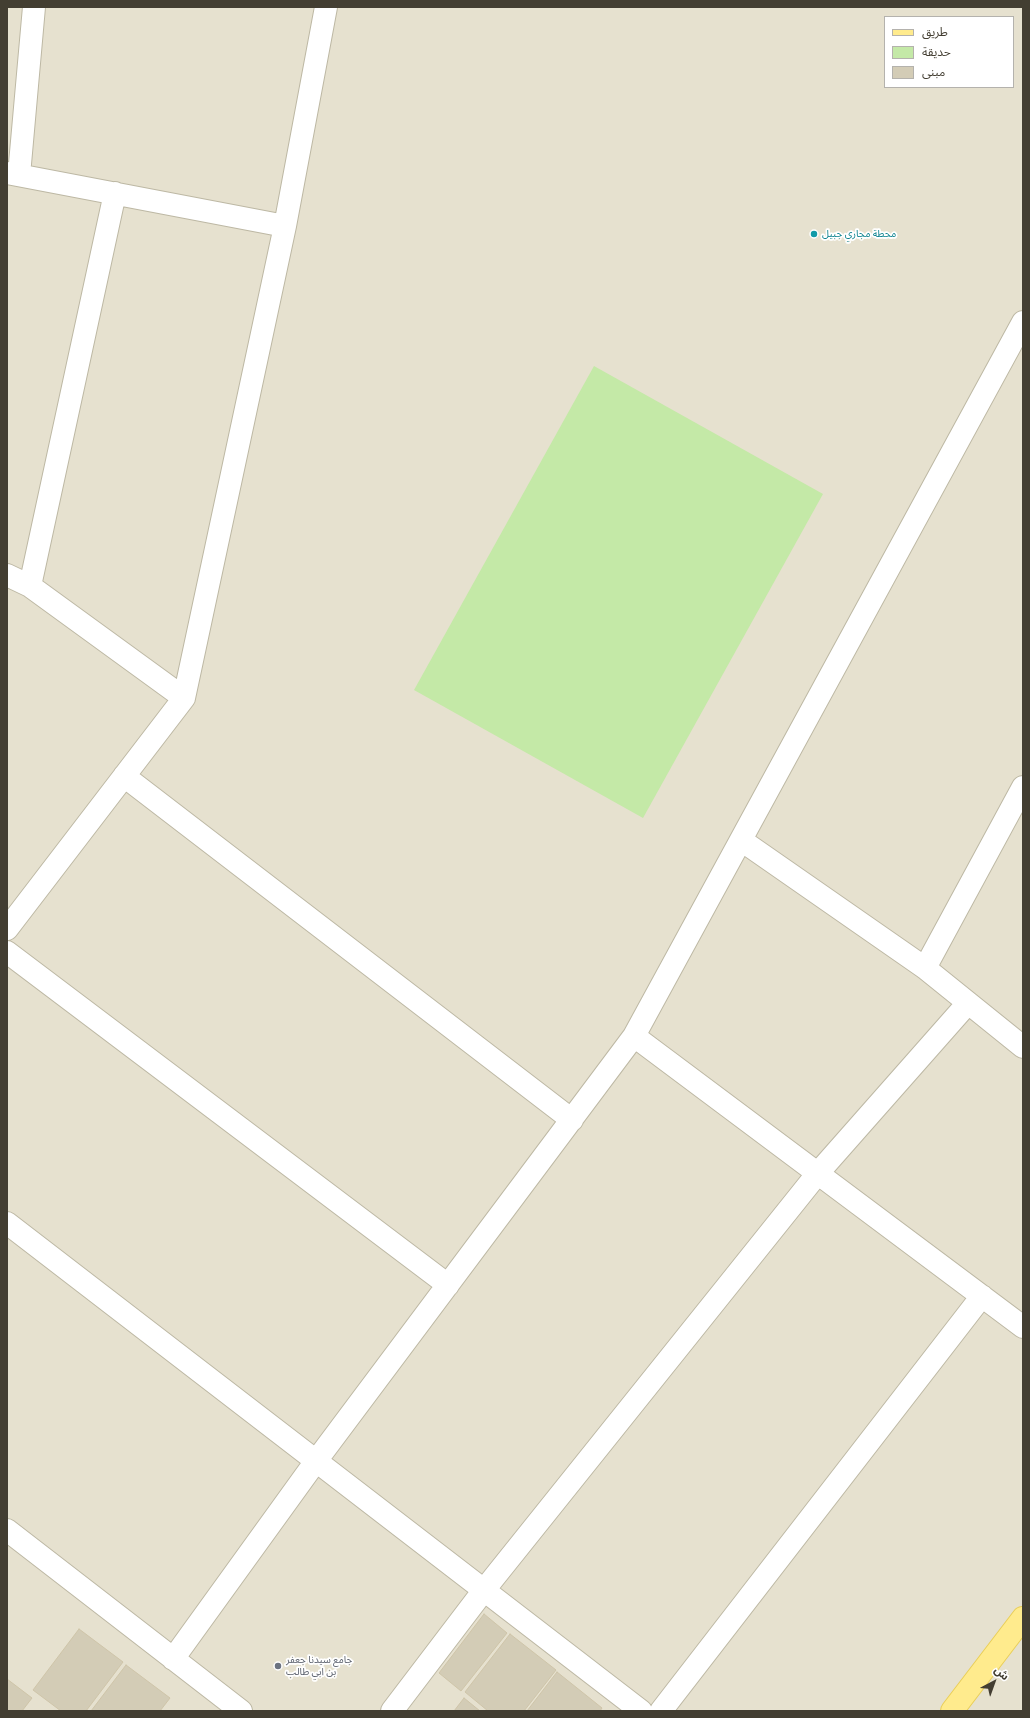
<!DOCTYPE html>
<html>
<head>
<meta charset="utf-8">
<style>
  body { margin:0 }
  #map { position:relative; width:1030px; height:1718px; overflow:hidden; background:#f2efe1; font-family:Ubuntu,"Noto Sans Arabic",sans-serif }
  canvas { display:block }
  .frame { position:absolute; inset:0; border:8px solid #433e32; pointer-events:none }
  .legend { position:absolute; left:884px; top:16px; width:130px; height:72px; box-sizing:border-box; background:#fff; border:1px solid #b4b2ad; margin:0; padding:5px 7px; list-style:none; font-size:12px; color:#433e32 }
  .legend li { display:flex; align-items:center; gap:8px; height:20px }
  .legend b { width:20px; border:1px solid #b4b2ad }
  .north { position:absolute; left:974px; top:1662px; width:40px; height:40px; -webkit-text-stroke:3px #fff; paint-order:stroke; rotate:41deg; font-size:11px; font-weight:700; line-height:16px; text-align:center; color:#433e32 }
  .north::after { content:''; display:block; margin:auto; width:14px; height:18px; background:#433e32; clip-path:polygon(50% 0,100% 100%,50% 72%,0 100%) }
</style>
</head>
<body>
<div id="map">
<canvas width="1030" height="1718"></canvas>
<div class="frame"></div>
<ul class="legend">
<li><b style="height:5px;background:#ffeb8d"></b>طريق</li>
<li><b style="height:11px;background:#c4e9a7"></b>حديقة</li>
<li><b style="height:11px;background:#d3ccb6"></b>مبنى</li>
</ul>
<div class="north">ش</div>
</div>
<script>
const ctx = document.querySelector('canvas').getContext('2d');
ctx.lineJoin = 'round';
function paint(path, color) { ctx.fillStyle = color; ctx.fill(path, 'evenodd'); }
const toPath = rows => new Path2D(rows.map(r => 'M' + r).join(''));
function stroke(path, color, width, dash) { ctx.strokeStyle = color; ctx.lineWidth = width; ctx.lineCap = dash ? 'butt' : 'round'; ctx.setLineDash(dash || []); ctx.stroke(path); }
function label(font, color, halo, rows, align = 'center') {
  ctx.font = font + ' Ubuntu,"Noto Sans Arabic",sans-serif'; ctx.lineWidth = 3.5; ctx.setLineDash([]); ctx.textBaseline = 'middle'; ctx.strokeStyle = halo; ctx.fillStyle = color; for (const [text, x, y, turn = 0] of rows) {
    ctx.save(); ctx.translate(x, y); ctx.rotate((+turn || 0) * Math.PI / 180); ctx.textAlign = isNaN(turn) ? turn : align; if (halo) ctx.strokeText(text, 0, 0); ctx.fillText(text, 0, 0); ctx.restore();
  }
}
paint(toPath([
  [7,7,1023,7,1023,1711,7,1711],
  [885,17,1013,17,1013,87,885,87]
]), '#e6e1cf');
paint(toPath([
  [594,366,823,494,643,818,414,690]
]), '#c4e9a7');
const building = toPath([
  [484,1614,507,1633,461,1691,439,1673,484,1614],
  [79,1629,123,1662,86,1711,61,1711,33,1690,79,1629],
  [510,1634,556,1670,524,1711,488,1711,465,1692,510,1634],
  [126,1665,170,1698,160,1711,91,1711,126,1665],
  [557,1672,602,1708,600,1711,527,1711,557,1672],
  [7,1679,32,1698,22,1711,7,1711,7,1679],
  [464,1698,480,1711,454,1711,464,1698]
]);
paint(building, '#d3ccb6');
stroke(building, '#cfc5a9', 1);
const minor = toPath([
  [7,173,285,226],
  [19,175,34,7],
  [7,575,30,586,184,698],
  [30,586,115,193],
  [124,776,572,1120],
  [741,840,925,968,1023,1047],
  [7,929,184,698,285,226,326,7],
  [7,952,448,1285],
  [925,968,1023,787],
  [634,1036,1023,1327],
  [7,1223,641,1711],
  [7,1530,241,1711],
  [173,1659,316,1461,634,1036,1023,322],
  [392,1711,484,1590,818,1173,968,1003],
  [661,1711,982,1296]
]);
const major = toPath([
  [952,1711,1023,1618]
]);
stroke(minor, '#bdb8a4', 24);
stroke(major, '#e9ce58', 24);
stroke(minor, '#fff', 22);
stroke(major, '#ffeb8d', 22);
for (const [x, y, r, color] of [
  [814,234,4,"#0f9aa8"],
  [278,1666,4,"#6b7280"]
]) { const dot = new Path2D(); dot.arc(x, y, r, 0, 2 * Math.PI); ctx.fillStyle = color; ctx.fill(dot); stroke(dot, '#fff', 1.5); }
label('10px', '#0d838f', '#fff', [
  ["محطة مجاري جبيل",822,234]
], 'left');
label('10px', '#5b616d', '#fff', [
  ["جامع سيدنا جعفر",286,1660],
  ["بن ابي طالب",286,1672]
], 'left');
</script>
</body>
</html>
